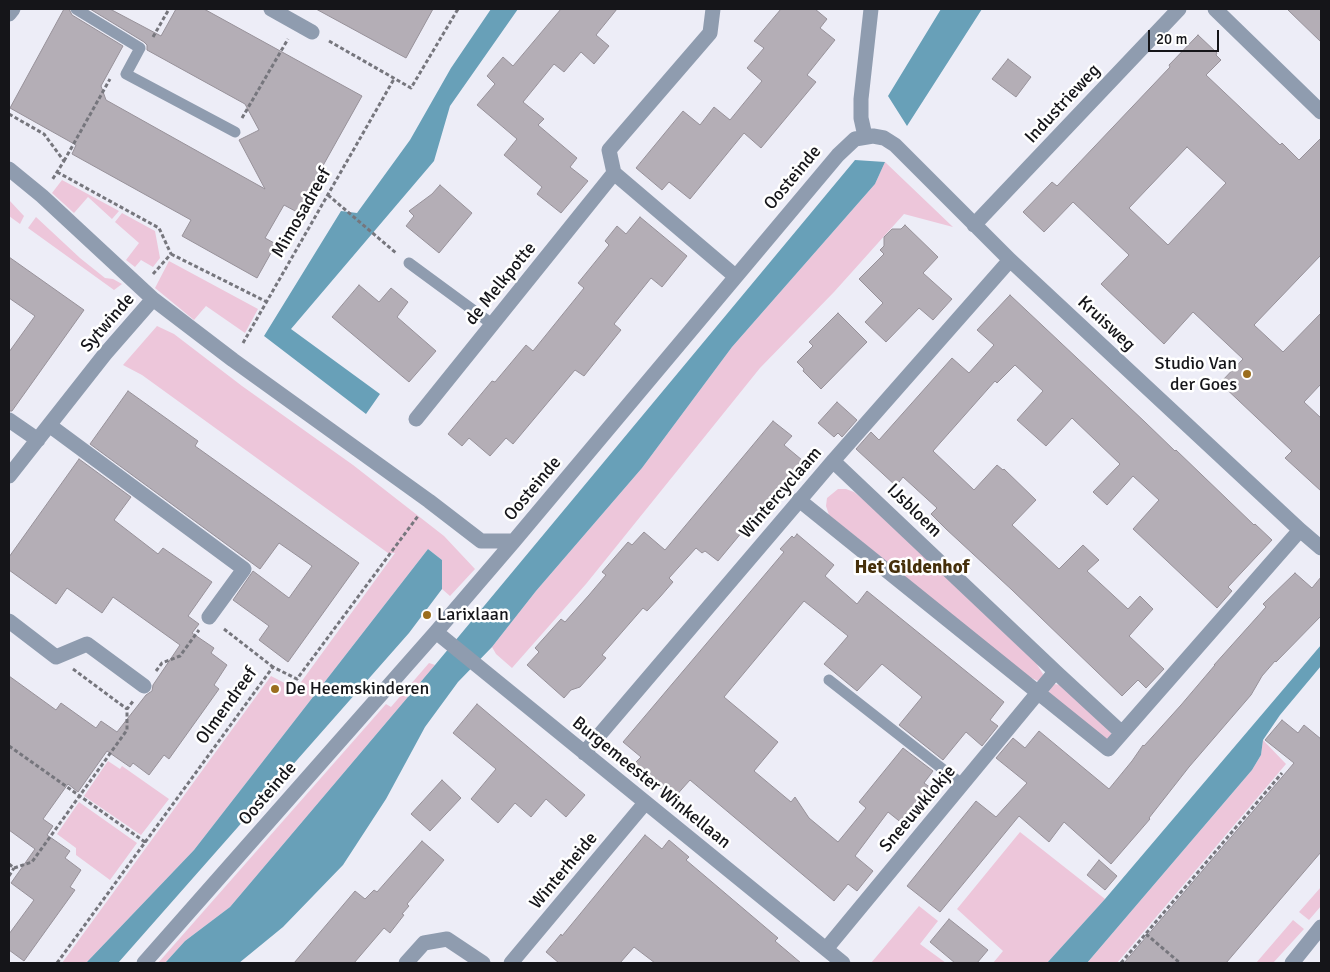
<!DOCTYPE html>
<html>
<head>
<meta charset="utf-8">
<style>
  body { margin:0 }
  #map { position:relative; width:1330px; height:972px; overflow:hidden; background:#ededf7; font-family:Signika,sans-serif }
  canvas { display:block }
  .frame { position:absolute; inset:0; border:10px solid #151519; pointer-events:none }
  .scale { position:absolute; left:1148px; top:30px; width:71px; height:22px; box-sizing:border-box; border:2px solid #151519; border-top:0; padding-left:6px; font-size:15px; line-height:18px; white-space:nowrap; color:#151519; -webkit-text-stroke:4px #fff; paint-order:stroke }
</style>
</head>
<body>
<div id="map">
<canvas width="1330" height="972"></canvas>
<div class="frame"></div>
<div class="scale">20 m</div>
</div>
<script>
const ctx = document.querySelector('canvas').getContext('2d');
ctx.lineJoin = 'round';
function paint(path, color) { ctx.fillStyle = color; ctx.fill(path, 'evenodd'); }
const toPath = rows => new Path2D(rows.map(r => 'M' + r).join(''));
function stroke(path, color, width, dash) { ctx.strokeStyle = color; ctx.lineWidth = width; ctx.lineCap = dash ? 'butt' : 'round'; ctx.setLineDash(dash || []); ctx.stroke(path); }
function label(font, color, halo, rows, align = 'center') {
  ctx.font = font + ' Signika,sans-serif'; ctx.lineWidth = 5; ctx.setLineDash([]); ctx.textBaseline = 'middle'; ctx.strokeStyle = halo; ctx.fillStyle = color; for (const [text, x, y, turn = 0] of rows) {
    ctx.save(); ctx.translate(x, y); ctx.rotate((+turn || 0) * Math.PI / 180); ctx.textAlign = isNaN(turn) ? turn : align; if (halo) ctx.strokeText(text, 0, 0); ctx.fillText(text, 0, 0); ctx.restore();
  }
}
paint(toPath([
  [885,162,953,227,904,214,834,292,760,368,586,584,512,668,496,654,492,647,536,591,642,468,732,347,875,184],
  [62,180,119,211,112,219,88,197,74,213,52,193],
  [9,200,24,216,20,224,9,216],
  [122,213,155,231,160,258,153,267,141,260,135,267,126,260,139,243,115,222],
  [36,217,80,258,105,278,113,279,122,284,114,290,28,228],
  [169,261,258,309,245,333,206,306,194,320,155,288],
  [157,326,174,334,242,386,353,465,444,536,475,569,450,596,442,589,442,560,428,549,194,850,86,963,62,963,271,676,296,689,395,553,388,553,142,375,123,365],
  [838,489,846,489,854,492,864,500,1036,663,1043,674,1042,678,1038,681,1029,677,829,515,826,506,827,498],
  [429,663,435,665,230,907,185,941,165,963,158,963,386,704,391,707],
  [1054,684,1061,685,1113,735,1109,742,1050,696,1049,691],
  [1263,740,1286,764,1117,963,1087,963,1252,770,1261,755],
  [108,761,120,769,122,766,169,799,141,835,84,796],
  [79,802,137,843,110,880,76,855,76,848,57,834],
  [1020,832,1105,899,1047,963,993,963,1003,951,957,909],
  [1321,887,1321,906,1309,920,1299,912],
  [919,906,938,921,920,944,946,963,871,963],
  [1293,920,1304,929,1273,963,1256,963]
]), '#edc6da');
paint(toPath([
  [491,9,518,9,450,106,434,161,291,329,380,394,366,414,264,336,341,211,357,213,410,140,451,68],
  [941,9,982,9,907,126,888,96],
  [855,160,885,162,875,184,732,347,642,468,536,591,492,647,458,682,425,727,386,799,343,865,283,927,239,963,165,963,185,941,230,907,435,665],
  [428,549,442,560,442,589,409,633,118,963,86,963,194,850],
  [1321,645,1321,666,1280,715,1263,740,1261,755,1252,770,1087,963,1047,963,1105,899]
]), '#68a0b8');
const building = toPath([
  [64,9,69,9,72,15,123,46,101,86,106,100,265,189,239,140,259,130,245,104,147,50,147,45,144,42,90,9,110,9,161,36,176,9,204,9,362,96,297,212,284,205,265,238,276,244,257,278,182,236,191,220,72,154,76,145,10,108,64,9],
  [316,9,433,9,406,58,316,9],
  [561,9,617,9,596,35,609,46,594,64,581,52,564,72,554,64,523,102,544,119,538,125,577,158,570,167,588,181,561,213,537,194,542,187,504,155,517,139,477,105,495,84,487,76,503,57,513,66,561,9],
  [781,9,815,9,827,19,820,28,835,40,807,75,816,82,761,148,744,133,690,199,669,182,662,190,636,168,683,111,700,125,714,107,730,120,762,81,747,68,764,48,754,41,781,9],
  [1287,9,1321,9,1321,42,1287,9],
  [1198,35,1217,53,1216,55,1221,60,1206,75,1280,145,1282,143,1299,160,1321,138,1321,255,1254,325,1283,352,1321,313,1321,384,1304,402,1321,418,1321,491,1285,458,1292,451,1220,383,1243,359,1193,312,1164,344,1101,284,1129,255,1073,202,1044,232,1023,212,1052,182,1057,186,1170,67,1169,65,1198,35],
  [1187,147,1226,183,1168,245,1129,208,1187,147],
  [1008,59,1031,77,1016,97,992,79,1008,59],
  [440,185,472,213,439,253,406,226,414,216,409,211,432,194,440,185],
  [640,217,687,256,662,287,651,278,614,324,621,330,584,376,575,370,513,444,506,438,490,456,469,438,462,446,448,434,492,381,495,382,526,345,533,351,584,288,578,283,609,245,605,241,617,226,626,234,640,217],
  [905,225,938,257,923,273,952,299,933,320,919,308,886,342,865,322,883,303,859,279,884,254,880,250,884,246,884,237,892,229,901,229,905,225],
  [9,257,84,310,12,411,9,411,9,352,35,316,9,298,9,257],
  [359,285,379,302,391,288,408,302,397,317,436,351,409,382,332,317,359,285],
  [1010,295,1145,422,1175,451,1176,450,1254,525,1255,524,1272,540,1228,587,1232,591,1217,608,1133,529,1159,500,1133,476,1107,505,1093,492,1120,464,1072,418,1046,446,1017,420,1043,391,1015,365,997,383,995,381,933,451,974,490,997,465,1003,470,1004,469,1036,500,1012,525,1059,569,1083,545,1099,560,1087,571,1128,609,1140,596,1153,609,1129,636,1164,669,1146,688,1138,680,1122,696,1012,590,946,529,931,514,937,508,903,477,896,486,856,449,871,432,879,440,952,358,969,373,994,345,977,330,1010,295],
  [838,313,867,342,821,389,803,371,804,369,797,362,813,346,809,342,838,313],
  [128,391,198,441,195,446,359,563,288,662,259,640,269,626,233,600,253,571,289,598,312,566,279,543,260,569,90,444,128,391],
  [837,402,857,420,842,437,838,433,834,437,818,423,837,402],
  [773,421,792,436,784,445,802,460,718,561,705,551,702,553,696,548,669,578,673,582,660,597,647,611,643,608,602,655,606,658,580,687,571,690,564,698,527,665,539,652,535,648,561,619,565,622,589,595,606,575,602,572,628,542,632,545,644,532,665,550,773,421],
  [79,459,131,497,114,520,158,554,163,548,212,582,188,616,199,624,192,633,214,648,211,653,227,665,214,685,219,689,169,759,164,755,149,775,133,763,130,767,107,751,78,792,68,784,43,819,53,826,47,835,70,851,65,858,81,870,70,887,75,890,24,961,9,950,9,934,34,900,11,883,35,849,9,830,9,676,56,710,61,703,96,728,101,721,117,732,146,695,152,691,153,685,180,645,113,597,102,613,67,588,56,604,9,570,9,557,79,459],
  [797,534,834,565,825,576,857,604,867,591,1004,702,990,720,998,726,982,746,966,732,943,760,899,725,922,697,882,664,857,691,824,664,848,636,804,601,724,697,778,742,754,771,791,802,795,797,809,818,838,842,866,808,859,802,903,748,933,771,924,783,931,788,903,824,888,812,855,856,873,871,857,891,848,884,834,901,690,780,673,799,633,765,641,757,623,742,784,552,780,549,792,536,794,538,797,534],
  [1295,573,1312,588,1321,577,1321,616,1276,662,1275,661,1262,676,1251,695,1189,767,1149,818,1150,819,1111,864,1064,822,1049,842,1019,816,940,912,907,886,976,801,996,817,1027,783,996,758,1013,738,1025,748,1039,731,1109,789,1132,761,1143,745,1144,746,1181,705,1215,665,1214,665,1266,607,1263,604,1295,573],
  [477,704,585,795,566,817,546,799,531,817,515,803,498,823,471,799,496,769,453,733,477,704],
  [1282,720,1298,733,1304,725,1321,739,1321,852,1226,963,1124,963,1294,763,1265,740,1282,720],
  [442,780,461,798,430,831,411,814,442,780],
  [645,835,662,849,669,840,689,857,686,860,778,938,775,941,801,963,655,963,634,947,620,963,559,963,546,952,561,934,562,936,645,835],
  [422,841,444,860,407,904,409,906,402,914,404,915,390,933,384,928,354,963,294,963,355,891,365,899,374,890,377,892,422,841],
  [1099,860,1117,876,1105,890,1087,875,1099,860],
  [949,919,988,950,977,963,955,963,930,942,949,919]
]);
paint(building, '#b4aeb6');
stroke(building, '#979199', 1);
stroke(toPath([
  [153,37,169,9],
  [329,41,411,88,458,9],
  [9,114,44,134,64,161,52,180],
  [242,118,288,39],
  [64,161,110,79],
  [57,172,159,228,171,254],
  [328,195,396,253],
  [171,254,267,302],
  [153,274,171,254],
  [243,343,394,79],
  [224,629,273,667],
  [73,669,127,709],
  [156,671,162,663,180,656,199,630],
  [9,746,145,842],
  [9,864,14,868,32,862,127,730,127,709,134,700],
  [9,876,14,868],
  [1146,934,1180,963],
  [57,963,273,667,297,679,418,516],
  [1121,963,1282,773]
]), '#76767d', 3, [4, 2.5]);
stroke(toPath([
  [76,9,140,48,126,74,235,132],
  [409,263,492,324],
  [829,680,963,785]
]), '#8f9caf', 11);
stroke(toPath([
  [271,9,312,32],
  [713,9,710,33,609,150,614,173,735,276],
  [1215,9,1321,112],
  [9,14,13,9],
  [865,136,861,118,861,99,871,9],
  [9,169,42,196,153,299,105,354,9,476],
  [974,225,1179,9],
  [153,299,233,360,429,501,481,541,514,541],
  [416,419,614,173],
  [9,420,38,440],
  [49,425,244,569,209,617],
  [799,500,1108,749,1122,733,1058,674,833,461],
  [9,621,56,657,87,644,144,686],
  [436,632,843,963],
  [1122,733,1300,530],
  [584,753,833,461,1010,260],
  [826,949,1055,672],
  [144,963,436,632,514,541,838,155,855,139,873,136,884,138,895,145,1010,260,1300,530,1321,548],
  [406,963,424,943,447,939,483,963],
  [511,963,645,803],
  [1292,963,1321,927]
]), '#8f9caf', 15);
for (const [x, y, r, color] of [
  [1247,374,5,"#9b6e1e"],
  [427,615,5,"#9b6e1e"],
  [275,689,5,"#9b6e1e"]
]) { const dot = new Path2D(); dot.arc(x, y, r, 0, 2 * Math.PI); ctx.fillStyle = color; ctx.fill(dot); stroke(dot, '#fff', 2); }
label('18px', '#151519', '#fff', [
  ["Industrieweg",1063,104,-47],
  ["Oosteinde",793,178,-50],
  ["Mimosadreef",302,213,-60],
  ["de Melkpotte",501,284,-51],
  ["Sytwinde",108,323,-49],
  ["Kruisweg",1106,324,43],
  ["Oosteinde",533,489,-50],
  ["Wintercyclaam",781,493,-49],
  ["IJsbloem",914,511,44],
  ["Olmendreef",227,706,-54],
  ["Burgemeester Winkellaan",651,783,39],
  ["Oosteinde",268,794,-49],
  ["Sneeuwklokje",918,809,-50],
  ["Winterheide",564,871,-50]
]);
label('18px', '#151519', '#fff', [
  ["Studio Van",1237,364,"right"],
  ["der Goes",1237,385,"right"],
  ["Larixlaan",437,615],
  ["De Heemskinderen",285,689]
], 'left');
label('bold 19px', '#46300b', '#fff', [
  ["Het Gildenhof",912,568]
]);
</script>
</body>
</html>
